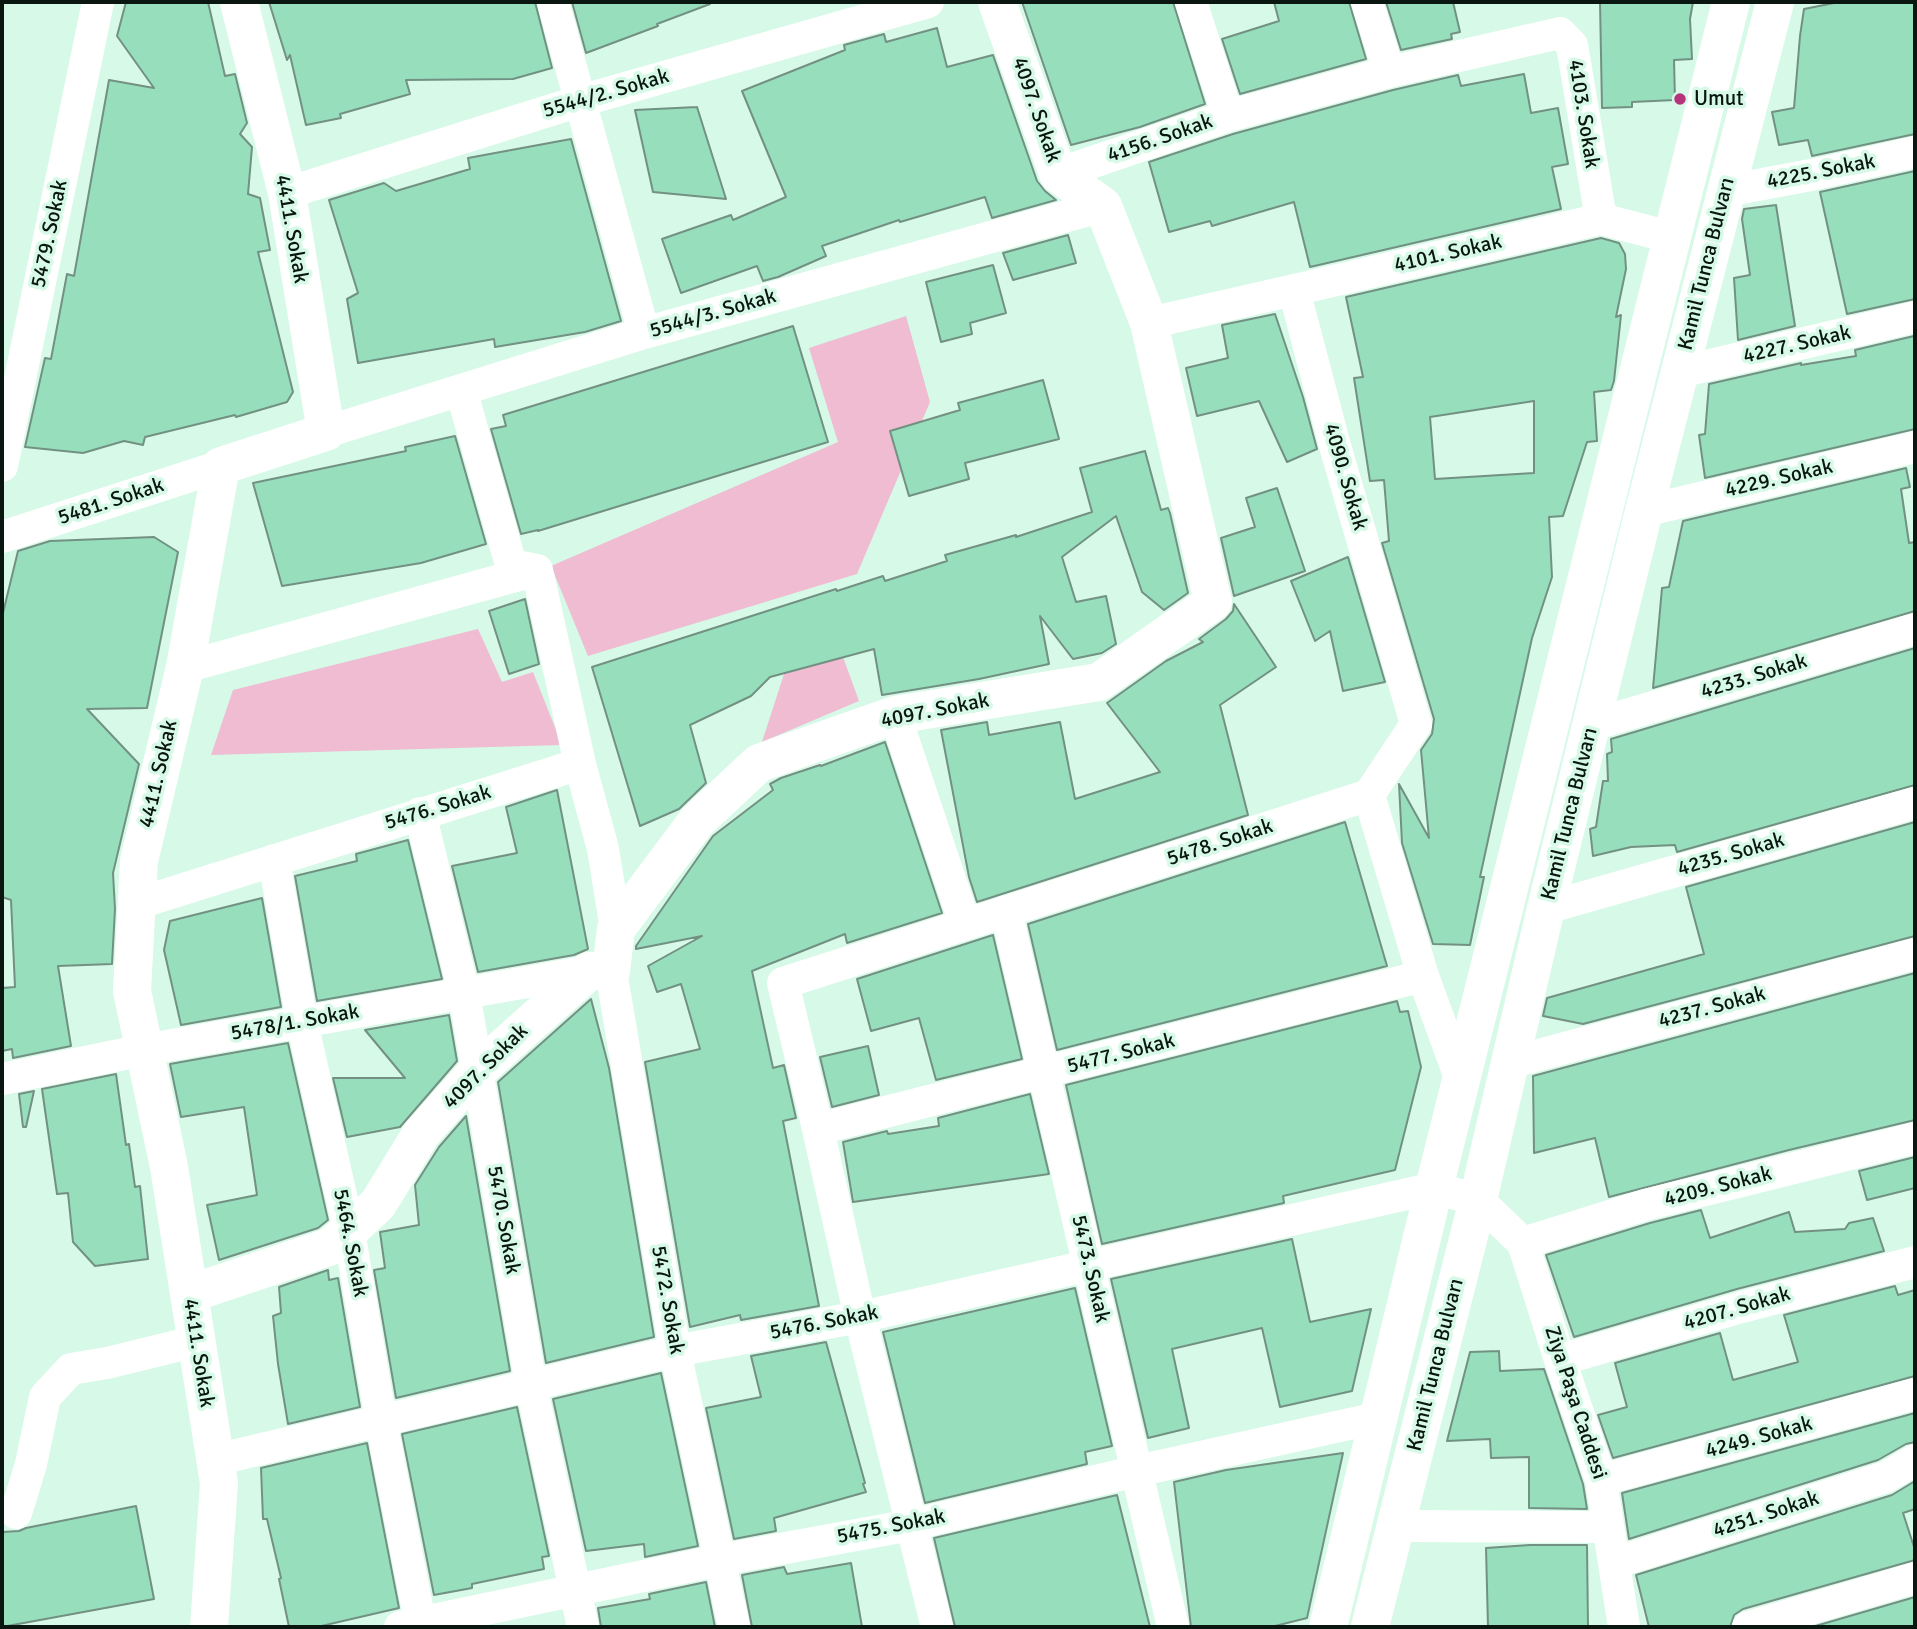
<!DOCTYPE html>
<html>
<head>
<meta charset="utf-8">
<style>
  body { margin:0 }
  #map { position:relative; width:1917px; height:1629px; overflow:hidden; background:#d7f9e8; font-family:Signika,sans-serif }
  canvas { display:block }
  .frame { position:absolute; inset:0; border:4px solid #0a1610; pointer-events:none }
</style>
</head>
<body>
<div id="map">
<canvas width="1917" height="1629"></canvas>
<div class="frame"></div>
</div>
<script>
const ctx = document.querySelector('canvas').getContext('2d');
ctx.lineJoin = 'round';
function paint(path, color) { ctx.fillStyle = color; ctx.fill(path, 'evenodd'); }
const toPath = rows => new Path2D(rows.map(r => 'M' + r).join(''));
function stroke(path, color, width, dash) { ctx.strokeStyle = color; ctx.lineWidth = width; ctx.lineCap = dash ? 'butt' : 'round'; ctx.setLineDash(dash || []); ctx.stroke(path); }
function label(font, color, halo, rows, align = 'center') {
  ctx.font = font + ' Signika,sans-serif'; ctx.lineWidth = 7; ctx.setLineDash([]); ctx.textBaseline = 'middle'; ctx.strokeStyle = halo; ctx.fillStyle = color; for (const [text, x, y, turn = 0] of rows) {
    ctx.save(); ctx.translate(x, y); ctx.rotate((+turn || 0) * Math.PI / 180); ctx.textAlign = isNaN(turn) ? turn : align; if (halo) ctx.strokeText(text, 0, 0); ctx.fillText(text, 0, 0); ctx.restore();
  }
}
paint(toPath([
  [906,316,930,402,857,574,588,656,551,566,838,442,809,348],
  [478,629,502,682,533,672,562,745,211,755,233,690],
  [843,657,859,701,762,742,784,674]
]), '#efbcd2');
const building = toPath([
  [126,2,208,2,225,76,235,74,247,123,240,134,252,147,248,194,260,198,270,250,258,252,293,392,287,402,236,417,235,415,145,437,143,445,124,441,83,453,25,447,45,358,51,359,67,274,74,276,109,80,154,88,117,36,126,2],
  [269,2,535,2,552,68,513,79,406,80,410,94,340,114,341,118,306,125,290,55,287,60,269,2],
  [572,2,710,2,710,4,657,24,658,26,586,53,572,2],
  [1022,2,1173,2,1205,104,1140,127,1071,145,1022,2],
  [1274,2,1349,2,1366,59,1240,94,1222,39,1279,21,1274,2],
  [1386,2,1453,2,1460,32,1451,34,1452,39,1401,50,1386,2],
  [1600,2,1693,2,1690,19,1692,59,1674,60,1675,100,1632,102,1632,107,1602,108,1600,2],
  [1839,2,1915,2,1915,134,1812,156,1808,140,1779,145,1772,112,1794,108,1800,36,1804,9,1839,2],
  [937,28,947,67,993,55,1037,181,1045,191,1056,200,992,218,985,197,900,222,899,220,822,246,826,256,778,277,763,281,757,266,681,293,662,239,731,215,733,220,786,197,742,91,845,50,844,45,884,34,886,42,937,28],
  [1524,74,1531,113,1558,108,1568,164,1552,167,1561,209,1310,267,1294,202,1212,226,1210,221,1169,232,1149,162,1233,134,1393,90,1458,75,1461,86,1524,74],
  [697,107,726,199,653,192,635,110,697,107],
  [571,139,621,321,585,332,495,347,494,339,358,363,347,299,358,293,329,200,384,183,396,191,470,169,468,158,571,139],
  [1915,171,1915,299,1847,314,1820,192,1915,171],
  [1776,205,1795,326,1738,340,1734,278,1750,275,1742,219,1744,209,1776,205],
  [1068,235,1076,263,1013,280,1003,253,1068,235],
  [1601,238,1619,243,1625,254,1626,269,1616,317,1621,315,1614,381,1611,390,1594,392,1597,441,1587,442,1563,516,1549,517,1552,577,1532,638,1480,877,1484,877,1470,945,1433,944,1402,843,1399,784,1429,838,1421,750,1432,734,1434,719,1382,543,1389,541,1384,480,1370,481,1354,378,1363,377,1346,297,1601,238],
  [1534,401,1534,473,1435,479,1430,417,1534,401],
  [993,265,1006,313,970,323,972,334,941,342,926,282,993,265],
  [1275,314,1303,397,1317,449,1287,462,1259,401,1197,416,1186,368,1228,358,1222,325,1275,314],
  [793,326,828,442,538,531,538,530,521,534,491,429,506,426,503,415,793,326],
  [1914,336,1915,429,1705,478,1699,435,1705,434,1709,384,1801,363,1801,365,1856,356,1855,350,1914,336],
  [1043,380,1059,439,965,463,969,479,909,496,890,431,960,410,958,403,1043,380],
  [455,436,486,544,421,563,282,586,253,483,406,451,405,447,455,436],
  [1145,451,1161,510,1168,508,1170,513,1188,593,1164,610,1142,592,1116,516,1062,557,1076,602,1106,596,1116,644,1102,653,1073,659,1040,616,1049,664,979,679,882,695,874,649,770,677,751,696,690,725,706,783,679,809,640,826,592,667,836,589,837,591,883,576,885,581,947,561,945,555,1016,535,1016,537,1092,512,1080,468,1145,451],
  [1906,468,1910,487,1901,489,1909,543,1915,542,1915,611,1653,688,1662,588,1669,587,1683,521,1906,468],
  [1277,488,1305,571,1234,596,1221,538,1255,527,1246,498,1277,488],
  [154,537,178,552,147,708,87,709,139,764,113,873,115,909,112,964,58,966,71,1046,13,1058,12,1049,2,1051,2,988,15,987,11,900,2,897,2,617,18,551,50,541,154,537],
  [1348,557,1385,682,1343,691,1330,631,1315,641,1291,581,1348,557],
  [525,599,539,664,509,674,489,611,525,599],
  [1234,604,1276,667,1220,705,1248,815,977,902,969,877,941,730,987,722,989,735,1060,722,1075,799,1160,772,1107,703,1166,661,1203,642,1199,639,1226,619,1233,611,1234,604],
  [1915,648,1915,785,1677,852,1675,845,1631,847,1593,856,1590,829,1596,827,1603,781,1608,781,1607,754,1612,752,1611,739,1915,648],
  [885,742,942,913,847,943,845,934,752,971,773,1068,784,1065,796,1118,783,1121,819,1306,741,1320,740,1315,690,1327,645,1062,700,1049,681,984,657,992,648,966,702,936,636,949,636,946,713,836,773,790,770,784,781,778,820,765,821,766,885,742],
  [557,790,588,949,574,955,478,972,452,866,517,853,506,807,557,790],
  [1345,822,1387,966,1057,1050,1028,924,1345,822],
  [1915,822,1915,936,1583,1024,1543,1016,1547,998,1704,954,1686,887,1915,822],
  [408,840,442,979,317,1001,295,876,357,861,356,854,408,840],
  [262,898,281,1007,181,1025,164,950,170,921,262,898],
  [993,935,1022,1059,936,1080,919,1018,871,1031,857,979,993,935],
  [1915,973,1915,1120,1789,1150,1609,1197,1595,1138,1534,1153,1533,1076,1915,973],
  [591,999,609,1068,654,1337,546,1363,498,1082,591,999],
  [1397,1001,1400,1012,1408,1011,1421,1067,1395,1170,1283,1196,1284,1203,1102,1244,1066,1085,1397,1001],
  [449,1015,457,1061,400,1127,347,1137,333,1078,405,1078,365,1030,449,1015],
  [288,1043,328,1220,318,1228,219,1260,207,1205,257,1195,244,1107,181,1117,170,1064,288,1043],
  [868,1046,879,1095,832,1107,820,1057,868,1046],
  [116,1074,126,1145,129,1144,135,1187,140,1186,148,1259,95,1266,73,1242,68,1193,57,1194,42,1089,116,1074],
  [34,1091,26,1127,23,1127,19,1094,34,1091],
  [1030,1094,1049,1174,853,1202,843,1142,887,1131,888,1134,939,1126,938,1118,1030,1094],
  [466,1116,510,1371,396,1398,374,1270,385,1268,380,1232,419,1225,415,1185,439,1147,466,1116],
  [1915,1157,1915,1188,1867,1200,1859,1171,1915,1157],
  [1701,1210,1710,1238,1789,1212,1795,1232,1845,1229,1849,1223,1873,1218,1884,1251,1737,1289,1574,1337,1546,1255,1650,1223,1701,1210],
  [1292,1239,1310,1322,1371,1309,1352,1391,1280,1407,1262,1328,1172,1349,1189,1428,1148,1438,1111,1279,1292,1239],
  [328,1270,329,1280,338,1278,360,1407,288,1424,278,1364,273,1316,281,1313,279,1287,328,1270],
  [1895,1286,1898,1295,1915,1290,1915,1376,1613,1458,1598,1415,1627,1407,1615,1363,1720,1333,1733,1380,1798,1362,1784,1315,1895,1286],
  [1075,1288,1112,1446,1085,1452,1087,1464,925,1503,883,1332,1075,1288],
  [826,1342,865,1483,863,1484,866,1492,774,1518,776,1531,734,1539,706,1408,761,1397,751,1356,826,1342],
  [1499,1351,1500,1371,1544,1369,1583,1484,1587,1509,1529,1508,1529,1457,1491,1458,1490,1439,1447,1441,1470,1352,1499,1351],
  [661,1373,698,1546,645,1557,644,1544,586,1551,553,1399,661,1373],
  [517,1407,549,1556,542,1557,544,1569,472,1584,472,1588,434,1595,402,1434,517,1407],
  [1915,1413,1915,1442,1906,1444,1878,1460,1629,1539,1622,1493,1915,1413],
  [367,1443,399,1608,317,1627,289,1627,279,1579,281,1578,267,1519,263,1519,261,1468,367,1443],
  [1343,1453,1307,1618,1271,1627,1191,1627,1174,1482,1226,1470,1343,1453],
  [1915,1481,1915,1509,1903,1513,1915,1550,1915,1560,1743,1609,1734,1615,1730,1627,1649,1627,1636,1575,1892,1495,1915,1481],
  [1117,1495,1150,1627,955,1627,934,1538,1117,1495],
  [136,1506,154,1599,2,1627,2,1532,19,1531,26,1528,136,1506],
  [1530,1545,1587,1545,1588,1627,1488,1627,1486,1548,1530,1545],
  [851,1563,862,1627,752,1627,742,1575,784,1567,787,1574,851,1563],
  [706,1582,715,1627,601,1627,598,1608,650,1599,649,1594,706,1582],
  [1915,1597,1915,1627,1812,1627,1915,1597]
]);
paint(building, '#97dfbc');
stroke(building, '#729182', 2);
stroke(toPath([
  [553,2,644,333],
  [1367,2,1389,72],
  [1228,116,1389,72,1560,33,1572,45,1601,219,1670,237],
  [1058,174,1228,116,1191,2],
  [1726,191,1816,174,1915,152],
  [287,193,580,101,928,2],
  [1294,290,1601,219],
  [1149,323,1294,290,1335,446,1416,724,1369,795],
  [1680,372,1915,317],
  [461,390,511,565,537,570,580,764],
  [326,432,644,333,1103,206],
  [2,466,98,2],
  [1644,511,1915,447],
  [2,537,221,466],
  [185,667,537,570],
  [895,715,965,924],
  [1592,725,1915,629],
  [420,813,464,993,531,1385,583,1627],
  [274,860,302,1022,349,1231,381,1421,421,1627],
  [136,904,580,764,603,849,616,929],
  [1546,908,1915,803],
  [1006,911,1173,1627],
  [611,971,675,1351,734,1627],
  [1509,1063,1915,954],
  [2,1079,144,1050,589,971],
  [818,1129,1423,976],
  [1523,1243,1645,1205,1915,1138],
  [1560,1360,1742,1307,1915,1262],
  [215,1460,675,1351,860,1317,1434,1188,1478,1200,1523,1243,1560,1360,1601,1480,1624,1627],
  [1601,1480,1915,1394],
  [16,1513,31,1464,45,1397,71,1369,107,1363,197,1341],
  [1396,1526,1608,1527],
  [1614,1563,1886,1477,1915,1460],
  [400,1627,720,1560,911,1525,1137,1471,1381,1417],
  [937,1627,860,1317,818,1129,783,983,1369,795,1423,976,1462,1083],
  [1748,1627,1915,1578]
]), '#fff', 32);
stroke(toPath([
  [189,1294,329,1247,349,1231,378,1204,421,1134,477,1071,589,971,611,971,616,929,697,821,759,763,895,715,1099,682,1213,602,1149,323,1103,206,1058,174,997,2],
  [209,1627,219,1483,169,1167,132,991,139,861,185,667,221,466,326,432,287,193,239,2]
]), '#fff', 38);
stroke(toPath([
  [1328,1627,1434,1188,1731,2],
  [1370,1627,1478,1200,1546,908,1644,511,1775,2]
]), '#fff', 38);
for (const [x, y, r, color] of [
  [1680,99,7,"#b7347c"]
]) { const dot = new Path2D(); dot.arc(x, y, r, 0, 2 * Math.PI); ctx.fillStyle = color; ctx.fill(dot); stroke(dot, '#d7f9e8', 2.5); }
label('21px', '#0a1610', '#d7f9e8', [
  ["5544/2. Sokak",606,94,-16],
  ["4097. Sokak",1036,110,71],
  ["4103. Sokak",1583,114,81],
  ["4156. Sokak",1160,139,-19],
  ["4225. Sokak",1821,172,-11],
  ["4411. Sokak",291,229,80],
  ["5479. Sokak",50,234,-78],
  ["4101. Sokak",1448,254,-13],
  ["Kamil Tunca Bulvarı",1707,264,-76],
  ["5544/3. Sokak",713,314,-16],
  ["4227. Sokak",1797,345,-13],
  ["4090. Sokak",1345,477,74],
  ["4229. Sokak",1779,479,-13],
  ["5481. Sokak",111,502,-18],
  ["4233. Sokak",1754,677,-17],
  ["4097. Sokak",935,711,-11],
  ["4411. Sokak",159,774,-77],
  ["5476. Sokak",438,808,-17],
  ["Kamil Tunca Bulvarı",1570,814,-76],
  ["5478. Sokak",1220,843,-18],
  ["4235. Sokak",1731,855,-16],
  ["4237. Sokak",1712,1008,-15],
  ["5478/1. Sokak",295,1023,-10],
  ["5477. Sokak",1121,1054,-14],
  ["4097. Sokak",486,1067,-45],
  ["4209. Sokak",1718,1187,-14],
  ["5470. Sokak",503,1220,80],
  ["5464. Sokak",350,1243,79],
  ["5473. Sokak",1090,1269,77],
  ["5472. Sokak",667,1300,80],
  ["4207. Sokak",1737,1309,-16],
  ["5476. Sokak",824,1323,-11],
  ["4411. Sokak",198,1353,81],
  ["Kamil Tunca Bulvarı",1436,1365,-76],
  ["Ziya Paşa Caddesi",1575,1403,72],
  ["4249. Sokak",1759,1438,-15],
  ["4251. Sokak",1766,1515,-18],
  ["5475. Sokak",891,1527,-11]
]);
label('21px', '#0a1610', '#d7f9e8', [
  ["Umut",1694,99]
], 'left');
</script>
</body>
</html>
